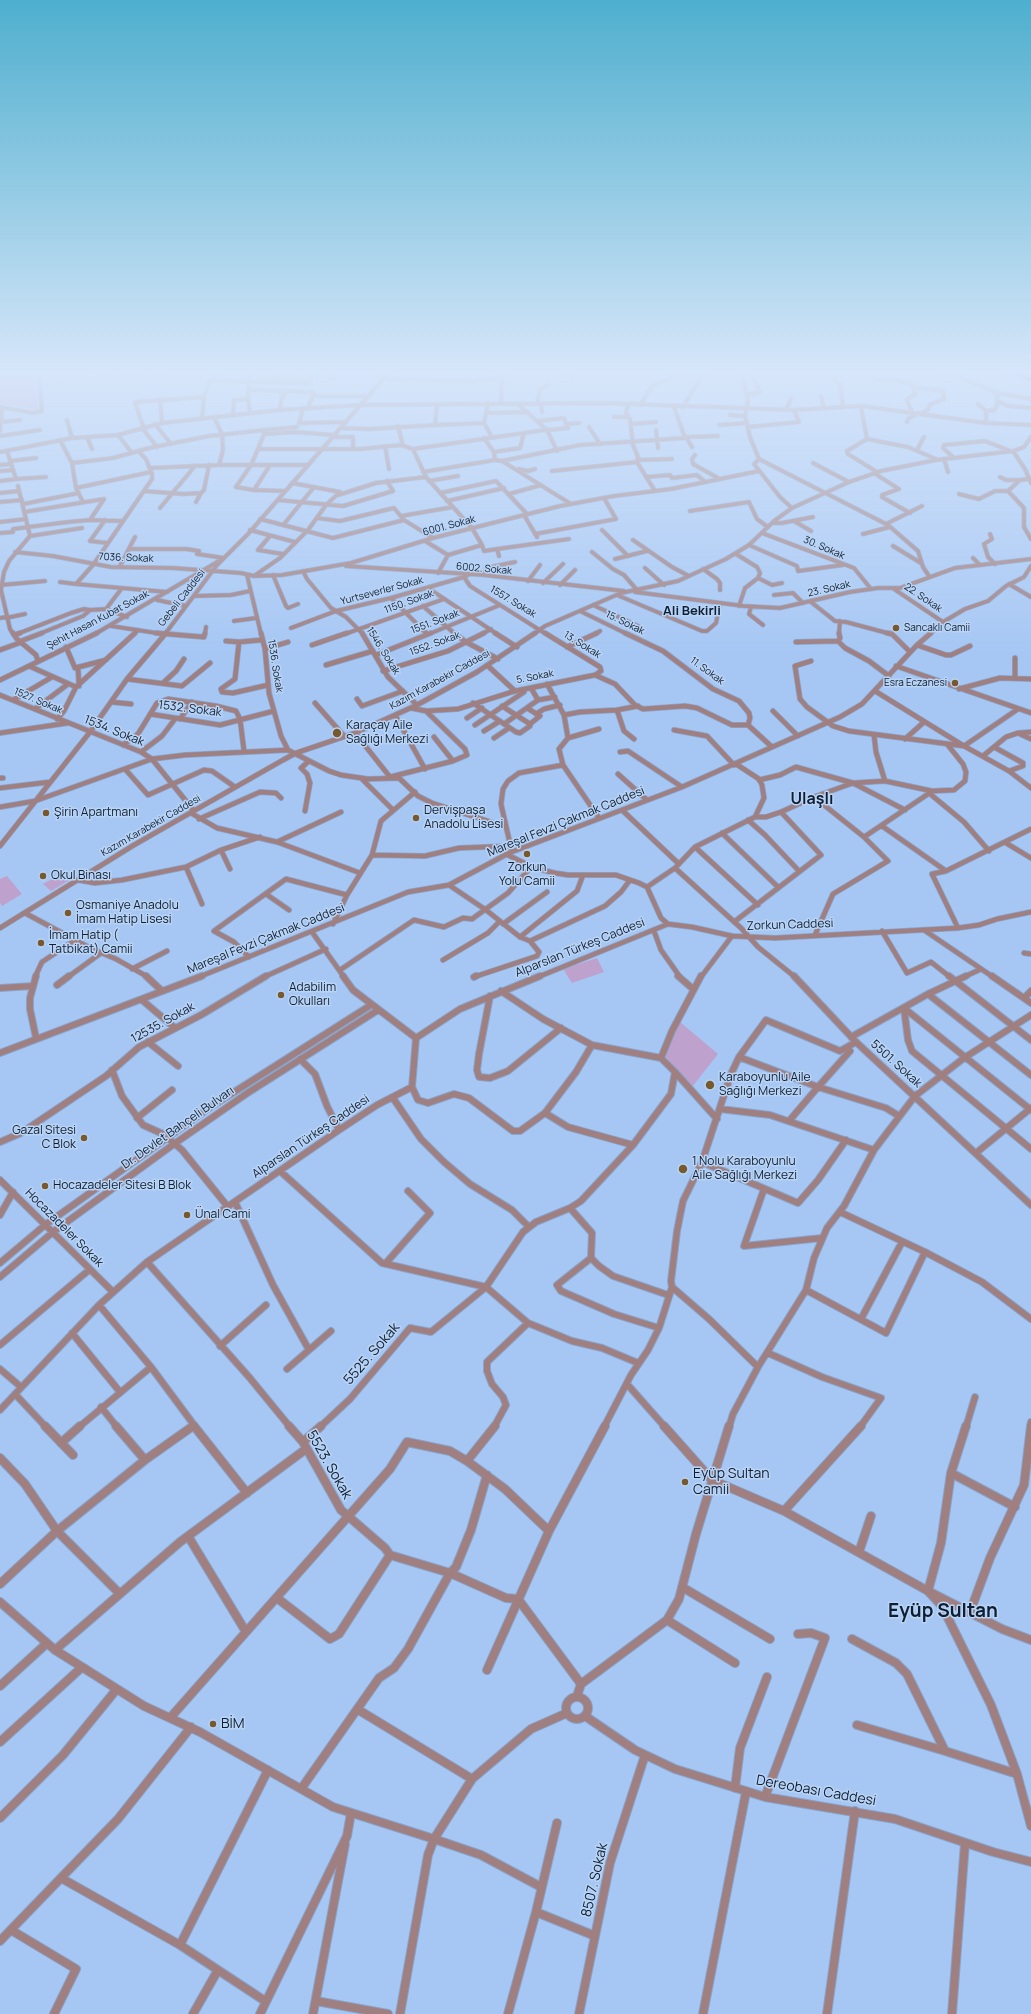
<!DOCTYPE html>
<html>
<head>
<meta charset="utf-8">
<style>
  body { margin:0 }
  canvas { display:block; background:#a6c7f4 }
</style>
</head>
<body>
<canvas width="1031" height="2014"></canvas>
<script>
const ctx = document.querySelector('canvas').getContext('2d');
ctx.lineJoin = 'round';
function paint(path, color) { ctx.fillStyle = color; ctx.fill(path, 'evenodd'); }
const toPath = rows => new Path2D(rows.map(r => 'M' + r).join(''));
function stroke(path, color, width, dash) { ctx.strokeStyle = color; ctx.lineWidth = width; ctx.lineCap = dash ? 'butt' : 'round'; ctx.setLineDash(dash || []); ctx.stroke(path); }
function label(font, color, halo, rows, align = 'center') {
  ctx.font = font + ' Manrope,sans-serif'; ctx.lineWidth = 3; ctx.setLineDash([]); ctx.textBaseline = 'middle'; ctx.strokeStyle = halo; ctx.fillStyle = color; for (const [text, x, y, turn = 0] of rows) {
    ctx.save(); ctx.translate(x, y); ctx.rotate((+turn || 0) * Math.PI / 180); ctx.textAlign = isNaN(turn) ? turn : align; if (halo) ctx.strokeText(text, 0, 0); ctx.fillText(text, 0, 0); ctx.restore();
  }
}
paint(toPath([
  [0,376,34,377,38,410,0,403],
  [65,872,73,878,51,891,43,884],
  [7,876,22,894,2,906,0,903,0,879],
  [597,958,604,972,572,983,563,969],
  [680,1022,718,1054,692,1087,665,1056]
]), '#bea1cc');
const minorFar3 = toPath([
  [167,371,210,371],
  [250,371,248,399,250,413],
  [567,371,572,378],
  [739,371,743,379,748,401,745,416,750,437,759,459,754,464,780,497,792,508],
  [826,371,840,384,843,406],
  [943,371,998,393,1031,399],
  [0,374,41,375],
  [263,378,310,380],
  [384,378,473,381,502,376,503,371],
  [330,379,339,377,385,377],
  [210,380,308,384,313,371],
  [875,380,895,380,910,383,916,393,907,400,912,412],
  [286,381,290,371],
  [913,387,943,391,944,399,931,404,927,410,921,414],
  [249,390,314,392,308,408],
  [747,395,760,392,750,371],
  [313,396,368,396],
  [821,396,824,408],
  [160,399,162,423],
  [997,401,1008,406,1031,408],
  [488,403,484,423,492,437],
  [501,403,502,376],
  [518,404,547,430,557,451],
  [537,404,540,389,549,384],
  [541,404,542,412],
  [628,404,626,413,630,419,633,445,638,457,637,462,655,491],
  [978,404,986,411,986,423],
  [640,405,653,385,688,371],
  [861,406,867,439],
  [0,407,33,413,42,411,39,377,41,375,155,371],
  [683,407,705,371],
  [303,408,299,423,345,422],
  [0,410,2,411,0,431],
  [280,410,281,400,287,390],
  [786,410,791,398],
  [986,411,994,410,997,406,997,397],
  [486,413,528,412],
  [233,415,234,400,248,399],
  [730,415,745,416],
  [214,417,222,434,223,450,219,465,251,465],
  [614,417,629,417],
  [202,419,204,397,210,380,223,371],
  [67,420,72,438],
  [538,421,564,418,568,428,547,430],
  [1,422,20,420],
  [907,422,908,419,918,413],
  [155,424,171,444],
  [566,424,579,423],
  [631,424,656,422],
  [435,425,484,423],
  [719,425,747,423],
  [143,426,135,402,204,397],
  [398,426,403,446],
  [589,427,600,444],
  [748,427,799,422,794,410],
  [340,428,370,429,435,425,437,404],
  [143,429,157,447],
  [265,430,297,427],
  [656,430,658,448],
  [264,434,258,449,360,449,401,445,413,449,545,430],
  [118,435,132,453],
  [0,436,40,430],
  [87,437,92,449],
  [332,437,353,437,353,449],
  [484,438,494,452],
  [60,440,72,463,76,488,83,502],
  [385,446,389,469],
  [692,447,686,437,718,436],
  [258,449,251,465,307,465],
  [413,449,426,477,472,528,482,545,448,555],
  [917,450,924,437],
  [7,451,16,479,46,477],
  [1013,451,1025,469,1031,483],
  [0,452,72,438,118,435,162,423,280,410,360,405,604,403,794,410,861,406,986,423,1031,425],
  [139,452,146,459,152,474,152,479,93,565,76,584,167,592],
  [695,455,692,459,693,464,718,478],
  [953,457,943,448,944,445,985,441,1008,450],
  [759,459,888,525,918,551,923,567,929,576],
  [944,459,948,472],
  [495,460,494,452,520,448,524,433],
  [637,460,672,459],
  [10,461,36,458],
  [502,461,571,504],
  [72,463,113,458,149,448,209,436,265,430,264,434,296,432,333,435],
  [813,463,849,482],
  [0,465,10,464],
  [251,465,236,487,254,490],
  [270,465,254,490,285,491],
  [150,468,219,465],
  [519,469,528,471,535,469],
  [0,471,13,470],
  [552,471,637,462],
  [423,472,495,460,502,461,580,445,685,438,674,407],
  [877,472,848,454,847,451,867,439,908,447,936,459],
  [874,473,899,489,882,495,882,497,910,513],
  [646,477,670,475,672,478,697,475,704,481],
  [1000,477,1006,480,1020,480],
  [1029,479,1020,480,1008,491,1024,508,1024,527,1031,539],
  [0,481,16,479],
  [429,481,458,476],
  [292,483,340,492],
  [76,488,151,472],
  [144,491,183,494,201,493,204,490,209,465],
  [0,493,19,491],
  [440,493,496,481,527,514],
  [509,494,541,485],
  [959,494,979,499,995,491,1008,491],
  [338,495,376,483,426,477],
  [278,500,343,506,393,491,387,481],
  [447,501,504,488],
  [0,502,22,500],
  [196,502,201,493],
  [23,504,79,493],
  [160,508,195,466],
  [690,511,749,502,757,519,768,527],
  [24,512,104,499],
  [524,515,537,537],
  [401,516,453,507],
  [317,518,340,521,394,508,404,520,433,538],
  [260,519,333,538,404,520],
  [90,520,104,499],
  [105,520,90,541,108,543],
  [794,521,811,531],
  [0,522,26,519],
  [772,523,782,523,813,517],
  [284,524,314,487],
  [886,524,922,506],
  [250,530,295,542],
  [602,530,628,556],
  [0,533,13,532,13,529,68,522,90,520,122,521],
  [762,533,854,568,871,589],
  [535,534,616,519,604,498],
  [863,534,890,527],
  [990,534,992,539,984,544,988,557,995,564],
  [30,536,82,528],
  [270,536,258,550,283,554],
  [633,540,672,567,689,576],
  [425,541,448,555,438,573],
  [482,545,484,551,497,549],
  [749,545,797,566,798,571,843,565],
  [893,546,921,563],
  [129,549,186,549,199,551,197,554,224,558],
  [15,552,53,556,111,567,173,568,241,573,254,576,282,575,351,563,433,538,560,506,614,496,671,489,759,471],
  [592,552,613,569,624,575,637,590],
  [736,554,757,567,760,573,758,578,745,588,739,606],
  [499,556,497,549,569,539],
  [973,558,980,565],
  [615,559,647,551],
  [120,566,135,537],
  [346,566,484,575,624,591],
  [645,568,664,585],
  [703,569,717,579,720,583,720,590],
  [303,571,307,579,331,608,346,617,363,634],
  [247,575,261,634],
  [273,575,286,606,288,608,298,604],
  [468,575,464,577,470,586,546,634],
  [484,575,486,568,515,562],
  [254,576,280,558,308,530,326,505,340,492],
  [758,578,772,585,782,583],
  [528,581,540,565],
  [60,582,76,584],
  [543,583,563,564],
  [1009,584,1031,597],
  [1,585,45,581],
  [560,585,575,570],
  [428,588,497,634],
  [894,589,943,622],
  [635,592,744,606,780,608,850,592,878,588,900,588,955,568,1031,559],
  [617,595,702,631,707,631,716,623,720,603],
  [774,595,793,593,803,603],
  [194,596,231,595,250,591],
  [391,598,427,634],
  [157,600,186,606],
  [811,602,835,621,846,622,891,634],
  [593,605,638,626],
  [423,606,455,634],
  [751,607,749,614,763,625],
  [106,609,122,588],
  [580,611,627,634],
  [0,618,6,617],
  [6,618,25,614],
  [234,621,256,618],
  [111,626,163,634],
  [291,628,336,611,391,598,464,577],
  [13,634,10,629,1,590,4,572,9,561,30,536,18,486],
  [17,634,71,613,84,609,90,610],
  [39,634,83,616,90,610,106,609,127,617],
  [95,634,219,561],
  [134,634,138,630],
  [165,634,217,565,248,534,385,377],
  [205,634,206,627],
  [345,634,444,599],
  [429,634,500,605],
  [482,634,491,629],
  [534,634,545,626,621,593,678,581,726,559,749,545,774,521,792,508,849,482,881,471,936,460,1013,451,1024,447,1031,437],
  [595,634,600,631],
  [839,634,840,621],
  [930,634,943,622,965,609,988,601,1006,586,1024,577,1031,566]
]);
const minorFar2 = toPath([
  [13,633,17,639,36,655,38,661],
  [156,633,204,637,205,633],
  [261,633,265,649,269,693,281,736,288,750,329,771,341,775,368,779,399,778,418,796,432,803,506,827],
  [362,633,388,677,417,705],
  [426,633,427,634],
  [454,633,466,642,498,659],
  [495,633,517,647],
  [545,633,600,667,601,671,595,675,615,684,635,705,643,709,685,706,697,708,732,725,748,725,772,747],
  [625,633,663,651,713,689,739,701,749,713,750,718,748,725],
  [887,633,892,634,910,652],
  [14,635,20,633],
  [261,640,239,642,235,679,221,689,222,692,233,693,268,685],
  [21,641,42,633],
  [226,641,239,642],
  [838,641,845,648,869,661,889,676],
  [796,642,838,641,840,638,839,633],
  [312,645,347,633],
  [917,645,946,655,951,655,970,646],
  [66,647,75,668,106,660],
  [567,647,597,633],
  [265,649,288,642],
  [0,650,22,642],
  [376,655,431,633],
  [1015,658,1015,678],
  [811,661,795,666,800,699,807,707,833,726,849,731,964,746,1018,709],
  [326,665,373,651],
  [29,666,76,687,64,711,57,719],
  [488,666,515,691,595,675],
  [896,666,1031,713],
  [78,667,79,686],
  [383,671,448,651,484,633],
  [127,679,182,686,210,663],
  [0,680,97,633],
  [163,683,176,671,184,659],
  [547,684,564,715,568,738,559,749,563,765,599,818],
  [76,687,135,633],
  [959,689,1000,678,1031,679],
  [875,691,964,746,1009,771,1031,788],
  [0,695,141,752,152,759,194,811],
  [357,699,362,706,403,691],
  [13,700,52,677],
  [538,700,555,697],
  [111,702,131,704],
  [315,703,344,736],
  [473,703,516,732,520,733,530,726,530,724,502,706],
  [411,708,426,711,458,709,515,691],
  [527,708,540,716,530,724],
  [35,709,68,684],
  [426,711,465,749,467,755,453,761],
  [773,711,798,736],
  [150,714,220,725,274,711],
  [536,714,544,709,560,705],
  [395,715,425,769],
  [564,715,580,712,617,710],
  [467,718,482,708],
  [180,719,192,702],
  [504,724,538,700,531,688],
  [475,725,524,692,523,690],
  [674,730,707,736,734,765],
  [484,731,500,721],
  [0,733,68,723],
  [355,733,390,777,453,761,434,737],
  [1020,734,1031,739],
  [874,735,876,752,885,781],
  [494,738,509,728],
  [568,738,599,729],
  [634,739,624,731,617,710,638,706],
  [905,739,924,722],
  [123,745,138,734,157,703,168,699,216,706,236,711,240,719,244,751],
  [994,747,1023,763,1023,766,1009,771],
  [141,752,162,736,175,719],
  [620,752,628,751,682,787],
  [983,756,1006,737,1018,733,1031,732],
  [125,769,148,795,204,770,212,771,235,787],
  [618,774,647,800],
  [0,778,3,778],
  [362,779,393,810],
  [759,780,780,775,796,767,853,783,905,810],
  [0,788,50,782],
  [929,793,964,822,989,851],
  [814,797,864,837,888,861,833,894,815,935],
  [0,807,35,801,152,759,185,755,288,750],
  [622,810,679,864],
  [305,811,310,783,307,774,301,768,309,761],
  [191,813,217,828,277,842,360,873],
  [755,817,766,817,781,812,814,797,853,783,885,781,932,791,954,790,965,781,966,772,963,764,947,744],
  [199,819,260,792,276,793,281,798],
  [748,820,765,835,799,871],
  [882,826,946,871],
  [722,833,778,887],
  [864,837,931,792],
  [277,842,341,812],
  [1006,843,1031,858],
  [0,846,90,732,127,679,166,633],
  [695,847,758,905],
  [511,848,501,804,503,789,508,781,519,773,563,765],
  [221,850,230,869],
  [506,854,534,868,555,873,568,875,616,875,639,883,647,887,661,918,668,924,692,927,732,936,775,938,958,928,979,925,997,919,1031,912],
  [372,855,425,856,459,848,510,846],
  [186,867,202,904],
  [675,868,741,928,758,947,795,977],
  [78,880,95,883,122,880,186,867,221,850,260,837],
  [449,885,486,910,520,937,530,941,539,952,537,956,474,977],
  [647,887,675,868,695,847,755,817,764,798,762,785,759,779,736,764],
  [266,894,289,910],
  [25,913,90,948,116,959,148,977],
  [734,922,821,855,781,812],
  [333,924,347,895,372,855,381,821,415,792],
  [503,924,547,892],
  [0,928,134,845,283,760,296,753,355,733,417,705,477,672,535,633],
  [958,928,932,874,946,871,1031,829],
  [924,930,993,977],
  [654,931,661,950,680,977],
  [882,931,907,973,931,962,950,977],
  [312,932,344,977],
  [520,937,577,891,583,875],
  [530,941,605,906,621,892,630,880],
  [1024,953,1031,954],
  [249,957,234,942,214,931,286,879,347,895],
  [443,960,488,933,500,921],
  [132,969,167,951],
  [340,970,414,920,444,927,463,918,472,919,508,893,531,867],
  [35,977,42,962,75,940],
  [68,977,101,953],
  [199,977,408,892,449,885,509,853,682,787,840,717,862,704,917,645,931,633],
  [264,977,326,949],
  [538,977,668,924],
  [701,977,732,936],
  [964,977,981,969]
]);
const minorFar1 = toPath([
  [36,976,30,998,30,1009,36,1038],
  [146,976,162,991],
  [343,976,353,990,416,1038],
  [678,976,693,989],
  [794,976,856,1042,1031,1205],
  [949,976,1031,1040],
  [992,976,1031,1003],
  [474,977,476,976],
  [57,985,69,976],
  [0,988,33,986],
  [501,991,543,1019,592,1045,661,1058],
  [928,994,1031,1075],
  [490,996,479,1054,477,1070,479,1077,490,1078,508,1071,561,1028],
  [1024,998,1031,991],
  [142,1000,175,1028],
  [904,1008,908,1040,912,1051,1031,1149],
  [904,1008,1031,1110],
  [851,1037,928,994,966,976],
  [148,1042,178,1066],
  [0,1053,202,976],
  [739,1057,818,1087,850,1051,846,1048],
  [300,1059,315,1074,327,1106,339,1130],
  [112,1070,122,1096,143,1125,163,1134,182,1150,228,1207],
  [675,1072,661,1058,672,1031,701,976],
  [412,1087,418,1100,428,1103,454,1094,469,1098,513,1131,520,1131,545,1113,568,1127,633,1145],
  [393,1098,421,1139,444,1162,470,1184,512,1210,529,1227],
  [720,1109,770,1115,874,1150],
  [545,1113,576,1072,592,1045],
  [137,1118,172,1090],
  [789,1121,818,1087,886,1108,899,1116],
  [0,1142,21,1133,106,1076,139,1047,201,1015,266,976],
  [976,1153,1031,1108],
  [702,1162,798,1203,818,1180,846,1140],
  [280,1171,382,1263,486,1287,528,1323,572,1341,602,1348,638,1363],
  [0,1180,113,1292],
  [764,1189,744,1246,822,1238],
  [235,1202,273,1285,309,1350],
  [570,1208,592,1233,591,1258,599,1266,613,1276,668,1295],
  [840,1212,925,1252,982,1282,1031,1319],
  [0,1215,13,1192],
  [591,1258,557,1285,561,1291,614,1314,659,1328],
  [147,1262,249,1377,290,1427],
  [0,1263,45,1225,209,1108,371,1005],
  [386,1263,430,1213,408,1191],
  [0,1277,53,1232,174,1144,249,1092,378,1010],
  [672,1287,709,1319,758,1367],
  [806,1290,886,1333,925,1252],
  [99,1305,151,1367,194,1425,192,1427],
  [861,1319,902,1242],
  [72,1333,120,1392],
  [0,1345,89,1270],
  [220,1346,266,1305],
  [768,1353,822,1377,881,1398,860,1427],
  [0,1369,21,1387],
  [287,1369,331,1331],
  [627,1384,665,1427],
  [15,1394,46,1427],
  [101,1407,117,1427],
  [0,1410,99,1305,147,1262,339,1130,377,1105,412,1087,416,1038,460,1009,540,976],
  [194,1425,195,1427],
  [79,1427,151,1367],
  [320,1427,350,1399,410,1328,431,1332,486,1287,523,1232,536,1222,570,1208,581,1201,633,1145,671,1094,675,1072,717,1119],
  [494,1427,506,1405,503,1397,492,1384,487,1371,487,1362,528,1323],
  [604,1427,631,1375,648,1350,659,1328,672,1287,671,1281,677,1231,683,1201,702,1162,731,1074,739,1057,766,1020,840,1051,856,1042],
  [729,1427,733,1414,758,1367,806,1290,814,1258,827,1228,844,1206,874,1150,915,1096,964,1058,1031,1015],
  [966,1427,975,1397],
  [1030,1427,1031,1422]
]);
const minor = toPath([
  [45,1426,73,1455],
  [116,1426,145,1460],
  [194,1426,247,1493],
  [289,1426,303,1442,341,1510,385,1548,390,1555,450,1573,506,1598,518,1599,581,1684,577,1696],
  [664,1426,712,1480,784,1511,928,1591,1002,1629,1031,1640],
  [303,1442,321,1426],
  [61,1443,80,1426],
  [0,1458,25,1484,57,1531,120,1594],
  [467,1461,495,1426],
  [951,1473,966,1426],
  [1015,1507,951,1473,941,1543,928,1591,942,1606,991,1705,1017,1774,1031,1826],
  [784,1511,861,1426],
  [188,1536,246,1632],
  [859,1552,871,1516],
  [0,1584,57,1531,145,1460,193,1426],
  [682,1587,770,1639],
  [277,1598,330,1639,339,1634,390,1555],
  [0,1602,55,1650,144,1706,200,1732,333,1807,434,1839,472,1779,531,1729,567,1713],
  [970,1612,990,1558,1024,1485,1031,1426],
  [667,1620,735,1663],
  [852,1639,896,1663,907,1674,945,1751,1017,1774],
  [55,1650,180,1542,306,1449],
  [487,1670,549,1531,605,1426],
  [581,1684,667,1620,679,1599,696,1534,729,1426],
  [0,1686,46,1644],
  '566 1708a11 11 0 1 1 22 0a11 11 0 1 1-22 0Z',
  [357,1709,472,1779],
  [585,1716,635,1750,675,1769,765,1797,895,1819,993,1852,1031,1862],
  [170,1718,390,1469,407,1442,450,1451,467,1461,505,1489,549,1531],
  [857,1725,945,1751],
  [0,1742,81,1668],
  [735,1788,740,1748,767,1677],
  [301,1789,379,1678,394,1668,408,1649,450,1573,456,1567,471,1530,487,1475],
  [765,1797,825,1638,811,1633,798,1634],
  [0,1818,63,1755,116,1690],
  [61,1878,180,1945,268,1770],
  [536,1912,595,1936],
  [11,1930,76,1969,54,2014],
  [0,1941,118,1819,191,1727],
  [180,1945,265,2001],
  [316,2001,388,2014],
  [193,2014,218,1970],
  [260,2014,347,1836,351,1813],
  [313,2014,345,1844],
  [400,2014,428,1855,434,1839,481,1855,541,1887],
  [508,2014,536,1912,557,1823],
  [579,2014,610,1863,645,1755],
  [703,2014,746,1792],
  [827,2014,855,1811],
  [952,2014,965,1843]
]);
const major = toPath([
  [385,377,390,371]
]);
const highway = toPath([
  [1008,371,1031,379]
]);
stroke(minorFar3, '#88a5cd', 5);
stroke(minorFar2, '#88a5cd', 6);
stroke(minorFar1, '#88a5cd', 8);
stroke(minor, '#88a5cd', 10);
stroke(major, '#88a5cd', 6);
stroke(highway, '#88a5cd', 6);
stroke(minorFar3, '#a07f81', 3.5);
stroke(minorFar2, '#a07f81', 4.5);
stroke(minorFar1, '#a07f81', 6);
stroke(minor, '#a07f81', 8);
stroke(major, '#7d4549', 4.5);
stroke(highway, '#6e2f36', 5);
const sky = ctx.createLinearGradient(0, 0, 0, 653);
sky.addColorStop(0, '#4eafce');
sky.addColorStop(0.57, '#d7e6fa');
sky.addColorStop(1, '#d7e6fa00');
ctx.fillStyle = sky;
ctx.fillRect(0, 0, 1031, 653);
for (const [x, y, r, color] of [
  [896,628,4,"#77592d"],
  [955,683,4,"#77592d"],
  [337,733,5,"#77592d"],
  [46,813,4,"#77592d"],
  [416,818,4,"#77592d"],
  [527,854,4,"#77592d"],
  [43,876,4,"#77592d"],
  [68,913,4,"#77592d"],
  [41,943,4,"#77592d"],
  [281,995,4,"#77592d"],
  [710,1085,5,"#77592d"],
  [84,1138,4,"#77592d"],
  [683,1169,5,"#77592d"],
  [45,1186,4,"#77592d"],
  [187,1215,4,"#77592d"],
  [685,1482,4,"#77592d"],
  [213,1724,4,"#77592d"]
]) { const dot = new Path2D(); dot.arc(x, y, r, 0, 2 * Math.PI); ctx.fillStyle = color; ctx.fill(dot); stroke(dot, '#bad4f5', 1.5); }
label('10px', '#0f1f33', '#bad4f5', [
  ["6001. Sokak",449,526,-15],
  ["30. Sokak",824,548,23],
  ["7036. Sokak",126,558,2],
  ["6002. Sokak",484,569,5],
  ["23. Sokak",829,589,-13],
  ["Yurtseverler Sokak",382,591,-15],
  ["Gebeli Caddesi",182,598,-52],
  ["22. Sokak",923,598,34],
  ["1150. Sokak",409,602,-20],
  ["1557. Sokak",513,602,31],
  ["Şehit Hasan Kubat Sokak",98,620,-28],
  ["1551. Sokak",435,622,-21],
  ["15. Sokak",625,623,26],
  ["1552. Sokak",435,644,-20],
  ["13. Sokak",582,645,32],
  ["1546. Sokak",383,651,58],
  ["1536. Sokak",275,666,81],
  ["11. Sokak",707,671,36],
  ["5. Sokak",535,677,-11],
  ["Kazım Karabekir Caddesi",440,680,-29],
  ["1527. Sokak",38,701,23],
  ["Kazım Karabekir Caddesi",151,826,-30]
]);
label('10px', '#0f1f33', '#bad4f5', [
  ["Sancaklı Camii",904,628],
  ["Esra Eczanesi",947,683,"right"]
], 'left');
label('12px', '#0f1f33', '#bad4f5', [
  ["1532. Sokak",190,709,7],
  ["1534. Sokak",114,731,22],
  ["Mareşal Fevzi Çakmak Caddesi",566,822,-22],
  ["Zorkun Caddesi",790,925,-2],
  ["Mareşal Fevzi Çakmak Caddesi",266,939,-22],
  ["Alparslan Türkeş Caddesi",580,948,-22],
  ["12535. Sokak",163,1023,-29],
  ["5501. Sokak",896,1064,42],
  ["Dr. Devlet Bahçeli Bulvarı",178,1128,-35],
  ["Alparslan Türkeş Caddesi",311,1137,-34],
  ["Hocazadeler Sokak",64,1228,45]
]);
label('12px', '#0f1f33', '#bad4f5', [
  ["Karaçay Aile",346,726],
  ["Sağlığı Merkezi",346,740],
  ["Dervişpaşa",424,811],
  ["Anadolu Lisesi",424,825],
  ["Şirin Apartmanı",54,813],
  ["Zorkun",527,868,"center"],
  ["Yolu Camii",527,882,"center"],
  ["Okul Binası",51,876],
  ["Osmaniye Anadolu",76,906],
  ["İmam Hatip Lisesi",76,920],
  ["İmam Hatip (",49,936],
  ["Tatbikat) Camii",49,950],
  ["Adabilim",289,988],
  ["Okulları",289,1002],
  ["Karaboyunlu Aile",719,1078],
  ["Sağlığı Merkezi",719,1092],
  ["Gazal Sitesi",76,1131,"right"],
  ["C Blok",76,1145,"right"],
  ["1 Nolu Karaboyunlu",692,1162],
  ["Aile Sağlığı Merkezi",692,1176],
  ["Hocazadeler Sitesi B Blok",53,1186],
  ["Ünal Cami",195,1215]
], 'left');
label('bold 13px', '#0f1f33', '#bad4f5', [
  ["Ali Bekirli",692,611]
]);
label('14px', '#0f1f33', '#bad4f5', [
  ["5525. Sokak",372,1354,-49],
  ["5523. Sokak",329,1465,60],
  ["Dereobası Caddesi",816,1791,10],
  ["8507. Sokak",595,1880,-77]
]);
label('14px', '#0f1f33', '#bad4f5', [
  ["Eyüp Sultan",693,1474],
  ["Camii",693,1490],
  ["BİM",221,1724]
], 'left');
label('bold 16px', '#0f1f33', '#bad4f5', [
  ["Ulaşlı",812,800]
]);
label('bold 19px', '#0f1f33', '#bad4f5', [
  ["Eyüp Sultan",943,1612]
]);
</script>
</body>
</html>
